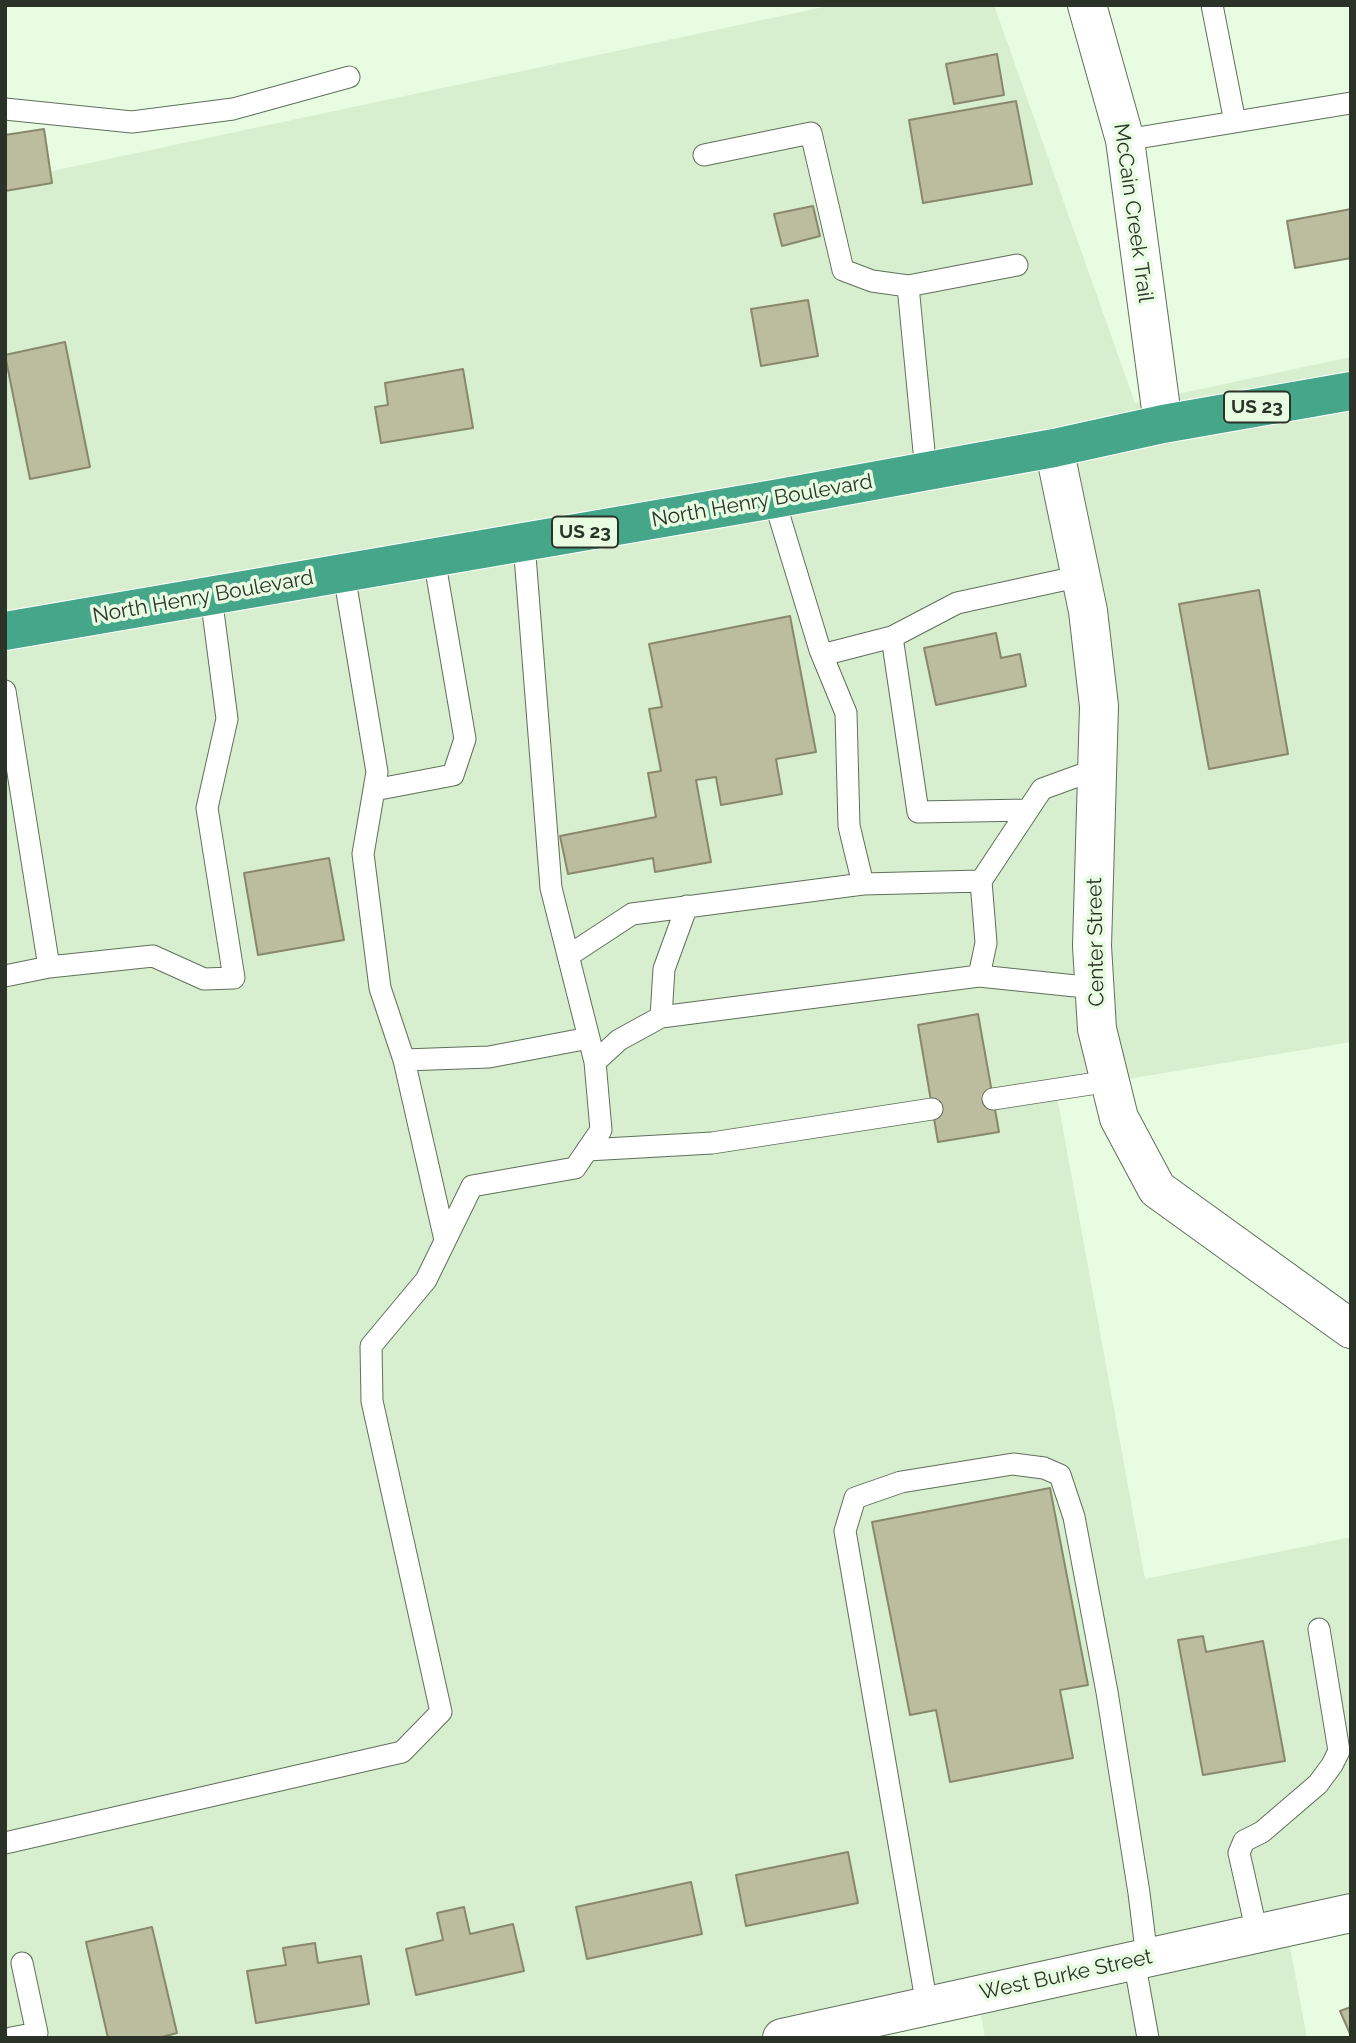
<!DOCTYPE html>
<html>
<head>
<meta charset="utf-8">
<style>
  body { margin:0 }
  #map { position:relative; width:1356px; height:2043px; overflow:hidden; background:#e8fce2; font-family:Raleway,sans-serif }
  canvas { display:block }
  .frame { position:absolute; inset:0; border:7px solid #2b3329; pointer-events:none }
</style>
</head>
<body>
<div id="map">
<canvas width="1356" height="2043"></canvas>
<div class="frame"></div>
</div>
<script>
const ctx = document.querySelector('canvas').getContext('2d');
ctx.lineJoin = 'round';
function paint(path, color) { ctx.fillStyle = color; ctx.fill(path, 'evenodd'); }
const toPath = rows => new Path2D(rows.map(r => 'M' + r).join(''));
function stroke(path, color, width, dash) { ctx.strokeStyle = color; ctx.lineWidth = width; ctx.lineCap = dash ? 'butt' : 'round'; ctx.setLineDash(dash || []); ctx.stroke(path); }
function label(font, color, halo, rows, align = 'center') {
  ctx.font = font + ' Raleway,sans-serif'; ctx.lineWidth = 7; ctx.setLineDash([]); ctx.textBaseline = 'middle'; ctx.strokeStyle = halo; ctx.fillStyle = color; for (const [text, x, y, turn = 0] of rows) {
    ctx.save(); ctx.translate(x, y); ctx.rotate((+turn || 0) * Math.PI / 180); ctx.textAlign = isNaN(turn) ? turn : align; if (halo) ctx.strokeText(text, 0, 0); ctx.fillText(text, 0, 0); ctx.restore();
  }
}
paint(toPath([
  [833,5,994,5,1135,403,1351,357,1351,1042,1056,1091,1145,1579,1351,1537,1351,1913,1286,1926,1307,2038,985,2038,979,2004,774,2038,5,2038,5,181]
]), '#d7eecf');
const building = toPath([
  [997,54,1004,95,954,104,946,64,997,54],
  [1016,101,1032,184,923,203,909,120,1016,101],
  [44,129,52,183,5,191,5,135,44,129],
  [813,206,820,236,782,246,774,214,813,206],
  [1351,209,1351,258,1295,268,1287,221,1351,209],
  [808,300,818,356,761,366,751,309,808,300],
  [65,342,90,467,30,479,5,355,65,342],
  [463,369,473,428,381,443,375,407,388,405,385,383,463,369],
  [1259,590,1288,754,1209,769,1179,604,1259,590],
  [790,616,816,752,776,759,782,794,721,805,716,777,696,780,711,862,655,872,653,858,568,874,560,836,656,817,648,773,661,771,649,709,662,707,649,644,790,616],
  [996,633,1001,658,1020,654,1026,686,936,705,924,648,996,633],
  [329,858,344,940,258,955,244,873,329,858],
  [978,1014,999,1132,938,1142,918,1025,978,1014],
  [1050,1488,1088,1685,1060,1690,1073,1758,950,1782,936,1710,910,1715,872,1522,1050,1488],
  [1203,1636,1206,1652,1263,1641,1285,1761,1203,1775,1178,1640,1203,1636],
  [848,1852,858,1903,746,1926,736,1875,848,1852],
  [691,1882,702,1934,587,1959,576,1907,691,1882],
  [464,1907,470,1934,513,1924,524,1971,416,1995,406,1949,443,1940,437,1913,464,1907],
  [152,1927,177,2033,158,2038,108,2038,86,1942,152,1927],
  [315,1943,318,1963,361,1956,369,2004,256,2023,247,1971,286,1965,283,1948,315,1943],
  [1351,2007,1351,2036,1340,2011,1351,2007]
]);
paint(building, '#bcbc9e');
stroke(building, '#89886c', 2);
const lane = toPath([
  [1212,5,1235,122,1351,103],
  [5,109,132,122,233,109,349,77],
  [1125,140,1235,122],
  [704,155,811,133,843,270,872,281,908,286],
  [926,472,908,286,1017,265],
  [774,499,820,650,846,713,849,826,863,884],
  [344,574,377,772,363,854,380,988,404,1060,445,1240],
  [892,637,918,812,1028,810],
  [822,655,892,637,957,603,1081,576],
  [5,691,49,967],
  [374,790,453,775,465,739,434,558],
  [568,956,632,914,863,884,981,881,1042,789,1097,769],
  [5,976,49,967,153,956,204,979,234,978,207,808,227,719,211,596],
  [979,976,986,943,981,881],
  [661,1017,664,969,687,906],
  [404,1060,489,1057,589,1038],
  [595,1062,619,1040,661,1017,979,976,1095,988],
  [993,1099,1110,1081],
  [587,1150,712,1143,932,1109],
  [5,1843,402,1752,441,1712,372,1401,371,1346,426,1280,472,1186,575,1168,601,1130,595,1062,551,888,524,543],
  [1257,1933,1239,1853,1244,1841,1262,1832,1318,1784,1332,1765,1339,1751,1319,1629],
  [1134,1960,1148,2038],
  [927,2006,845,1531,855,1498,901,1482,1013,1464,1044,1468,1060,1475,1074,1517,1107,1692,1139,1893,1147,1958],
  [11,2038,37,2033,22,1963]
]);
const street = toPath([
  [1087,5,1125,140,1163,424],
  [1054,448,1088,611,1099,706,1092,946,1097,1029,1119,1118,1157,1189,1351,1329],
  [782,2038,1351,1913]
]);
const highway = toPath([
  [5,631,774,499,1054,448,1163,424,1351,391]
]);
stroke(lane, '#5f705a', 23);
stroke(street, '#5f705a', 40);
stroke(highway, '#fff', 40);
stroke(lane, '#fff', 21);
stroke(street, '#fff', 38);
stroke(highway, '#45a689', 38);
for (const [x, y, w] of [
  [1257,407,66],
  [585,532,66]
]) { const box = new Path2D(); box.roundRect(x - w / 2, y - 15.5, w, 31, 5); ctx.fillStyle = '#e8fce2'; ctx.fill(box); stroke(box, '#2b3329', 2); }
label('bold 19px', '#2b3329', null, [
  ["US 23",1257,407],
  ["US 23",585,532]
]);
label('21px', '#2b3329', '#e8fce2', [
  ["McCain Creek Trail",1133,213,82],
  ["North Henry Boulevard",762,501,-10],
  ["North Henry Boulevard",203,597,-10],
  ["Center Street",1096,942,-91],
  ["West Burke Street",1066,1975,-12]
]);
</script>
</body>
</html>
